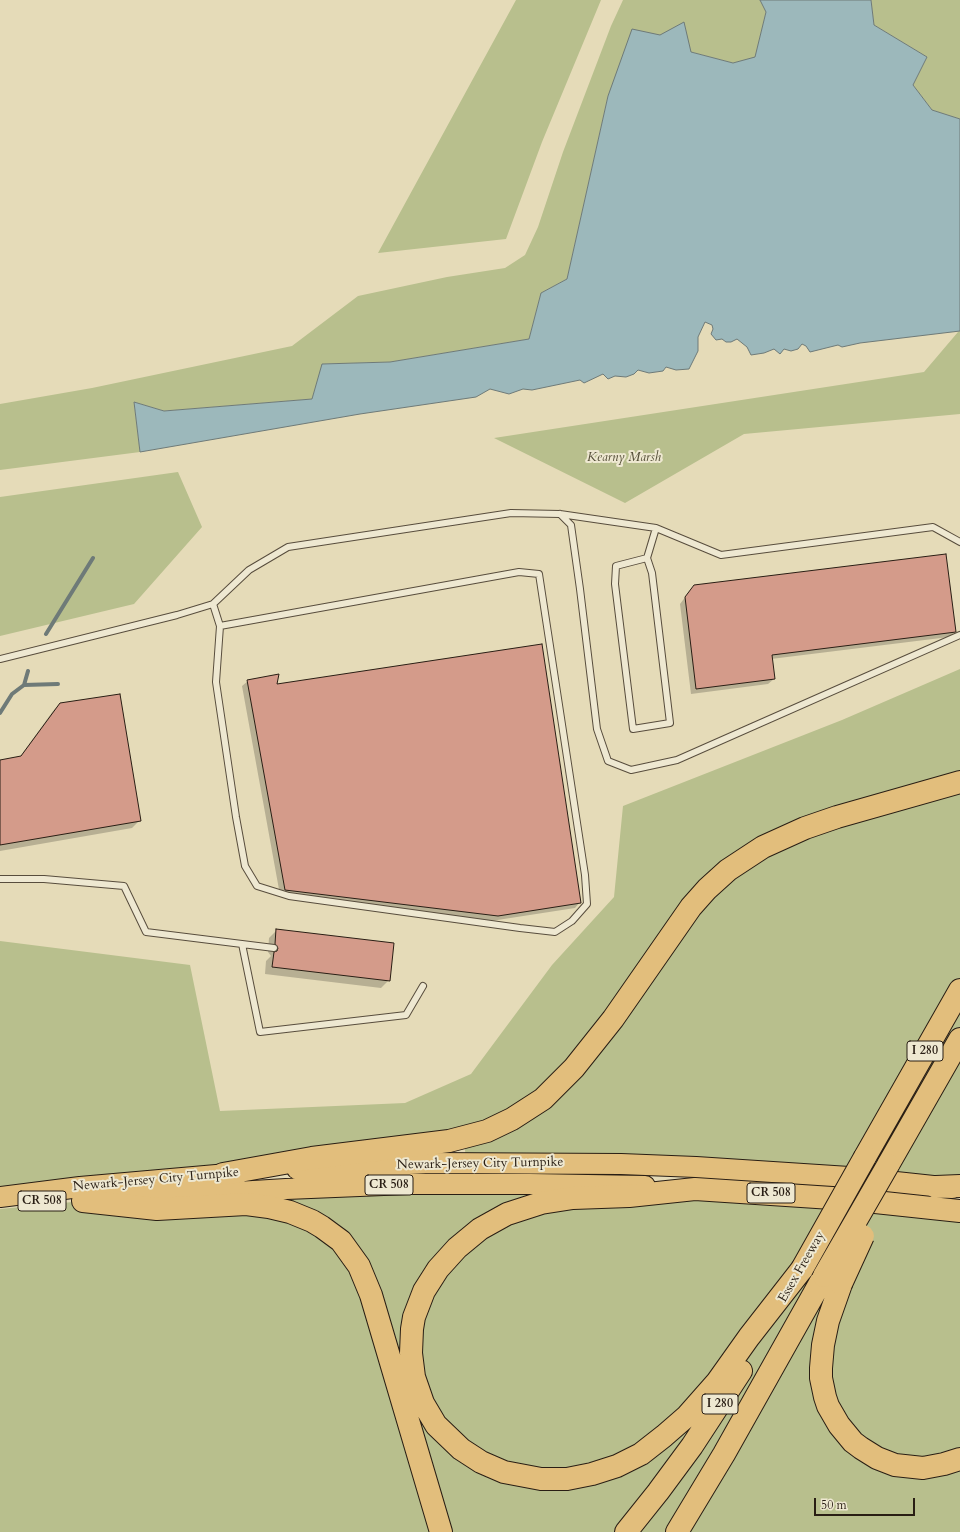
<!DOCTYPE html>
<html>
<head>
<meta charset="utf-8">
<style>
  body { margin:0 }
  #map { position:relative; width:960px; height:1532px; overflow:hidden; background:#e5dbb8; font-family:Cardo,serif }
  canvas { display:block }
  .scale { position:absolute; left:814px; top:1498px; width:101px; height:18px; box-sizing:border-box; border:2px solid #291e14; border-top:0; padding-left:5px; font-size:12px; line-height:14px; white-space:nowrap; color:#291e14; -webkit-text-stroke:3px #eee8d1; paint-order:stroke }
</style>
</head>
<body>
<div id="map">
<canvas width="960" height="1532"></canvas>
<div class="scale">50 m</div>
</div>
<script>
const ctx = document.querySelector('canvas').getContext('2d');
ctx.lineJoin = 'round';
function paint(path, color) { ctx.fillStyle = color; ctx.fill(path, 'evenodd'); }
const toPath = rows => new Path2D(rows.map(r => 'M' + r).join(''));
function stroke(path, color, width, dash) { ctx.strokeStyle = color; ctx.lineWidth = width; ctx.lineCap = dash ? 'butt' : 'round'; ctx.setLineDash(dash || []); ctx.stroke(path); }
function label(font, color, halo, rows, align = 'center') {
  ctx.font = font + ' Cardo,serif'; ctx.lineWidth = 4; ctx.setLineDash([]); ctx.textBaseline = 'middle'; ctx.strokeStyle = halo; ctx.fillStyle = color; for (const [text, x, y, turn = 0] of rows) {
    ctx.save(); ctx.translate(x, y); ctx.rotate((+turn || 0) * Math.PI / 180); ctx.textAlign = isNaN(turn) ? turn : align; if (halo) ctx.strokeText(text, 0, 0); ctx.fillText(text, 0, 0); ctx.restore();
  }
}
paint(toPath([
  [516,0,601,0,542,142,506,239,378,253],
  [623,0,760,0,766,12,755,58,733,63,691,52,608,96,567,279,541,293,529,339,390,362,323,364,312,399,164,411,134,402,140,452,0,470,0,404,92,388,292,346,358,296,447,277,505,268,525,255,538,227,563,152,611,26],
  [871,0,960,0,960,119,932,110,913,85,927,57,874,25],
  [960,331,960,414,744,434,625,503,494,438,924,372,958,332],
  [178,472,202,527,134,604,0,636,0,497],
  [960,669,960,1189,467,1163,463,1138,435,1143,0,1187,0,941,190,965,220,1111,405,1103,471,1074,552,965,614,897,623,806,842,720],
  [408,1184,960,1211,960,1532,0,1532,0,1209,83,1201]
]), '#b8bf8d');
const water = toPath([
  [760,0,871,0,874,25,927,57,913,85,932,110,960,119,960,331,860,343,842,347,838,345,810,352,806,346,802,344,798,349,791,351,784,349,780,354,774,349,764,353,751,355,747,347,737,339,731,342,726,342,722,339,716,340,711,334,713,329,712,325,705,322,698,337,698,351,689,369,676,370,666,367,663,371,649,373,638,370,634,374,626,377,615,376,608,379,603,374,584,383,580,380,532,390,523,389,509,394,490,389,476,397,360,414,140,452,134,402,164,411,312,399,322,364,390,362,529,339,541,293,567,279,608,96,632,29,660,35,684,22,691,52,733,63,755,57,766,12,760,0]
]);
paint(water, '#9cb8bb');
stroke(water, '#6e7a78', 1);
paint(toPath([
  [689,592,955,632,949,637,771,659,774,679,768,684,691,694,680,604],
  [248,681,276,685,580,902,575,908,491,921,280,895,242,686],
  [60,703,140,820,132,828,0,851,0,761,19,758,53,711],
  [277,930,389,980,381,988,265,974,266,961,271,956,268,952,269,938]
]), '#0003');
stroke(toPath([
  [46,634,93,558],
  [24,685,28,671],
  [0,713,12,694,24,685,58,684]
]), '#6e7a78', 4);
const building = toPath([
  [946,554,956,632,772,655,775,679,696,689,685,597,694,585,946,554],
  [542,644,581,903,498,916,285,890,247,680,279,674,277,684,542,644],
  [120,694,141,821,0,845,0,760,21,756,60,703,120,694],
  [276,929,394,943,390,981,272,967,274,952,277,951,278,948,275,944,276,929]
]);
paint(building, '#d49b8a');
stroke(building, '#291e14', 1);
const lane = toPath([
  [560,514,571,525,580,589,597,729,608,761,631,770,677,760,960,635],
  [647,558,616,566,615,584,633,729,670,723,652,573,647,558,656,528],
  [213,604,220,626,216,682,236,817,245,866,257,886,289,896,520,928,555,932,572,921,587,904,585,875,539,574,519,572,220,626],
  [0,659,177,615,213,604,249,570,288,547,511,513,560,514,656,528,721,555,933,527,960,542],
  [0,879,44,879,124,886,146,932,242,944,260,1032,406,1015,423,986],
  [242,944,274,948]
]);
const primary = toPath([
  [297,1169,431,1163,621,1164,696,1167,849,1177,952,1188],
  [0,1197,80,1187,239,1173],
  [123,1199,286,1189,408,1184,530,1184,645,1186]
]);
const highway = toPath([
  [865,1157,960,990],
  [888,1165,960,1039],
  [223,1174,312,1158,449,1141,487,1131,512,1119,543,1099,574,1068,613,1019,691,907,707,889,728,870,763,847,805,828,837,817,960,782],
  [936,1187,960,1186],
  [83,1201,157,1209,246,1204,269,1207,290,1212,312,1221,322,1227,341,1241,359,1266,371,1295,441,1532],
  [802,1269,749,1337,717,1382,687,1416,664,1436,641,1454,617,1466,592,1474,567,1479,541,1479,504,1472,481,1462,461,1449,436,1425,423,1403,414,1377,411,1353,412,1329,414,1317,424,1291,438,1269,457,1248,480,1229,507,1214,541,1203,573,1198,629,1196,695,1189,847,1199,960,1211],
  [841,1284,828,1321,823,1345,821,1368,821,1378,825,1397,828,1406,839,1425,853,1442,861,1448,877,1458,895,1465,923,1468,944,1464,960,1459],
  [626,1532,658,1492,692,1446,741,1371],
  [677,1532,724,1454,824,1276]
]);
stroke(lane, '#584d3d', 8);
stroke(primary, '#291e14', 22);
stroke(highway, '#291e14', 24);
stroke(lane, '#eee8d1', 6);
stroke(primary, '#e2be7c', 20);
stroke(highway, '#e2be7c', 22);
const highwayBridge = toPath([
  [802,1269,865,1157],
  [824,1276,888,1165],
  [841,1284,863,1236]
]);
stroke(highwayBridge, '#291e14', 24, []);
stroke(highwayBridge, '#e2be7c', 22);
for (const [x, y, w] of [
  [925,1051,36],
  [389,1185,48],
  [771,1193,48],
  [42,1201,48],
  [720,1404,36]
]) { const box = new Path2D(); box.roundRect(x - w / 2, y - 10, w, 20, 3); ctx.fillStyle = '#eee8d1'; ctx.fill(box); stroke(box, '#291e14', 1); }
label('bold 12px', '#291e14', null, [
  ["I 280",925,1051],
  ["CR 508",389,1185],
  ["CR 508",771,1193],
  ["CR 508",42,1201],
  ["I 280",720,1404]
]);
label('italic 13px', '#544e38', '#eee8d1', [
  ["Kearny Marsh",624,458]
]);
label('13px', '#291e14', '#eee8d1', [
  ["Newark-Jersey City Turnpike",480,1164,-1],
  ["Newark-Jersey City Turnpike",156,1180,-5],
  ["Essex Freeway",802,1267,-60]
]);
</script>
</body>
</html>
